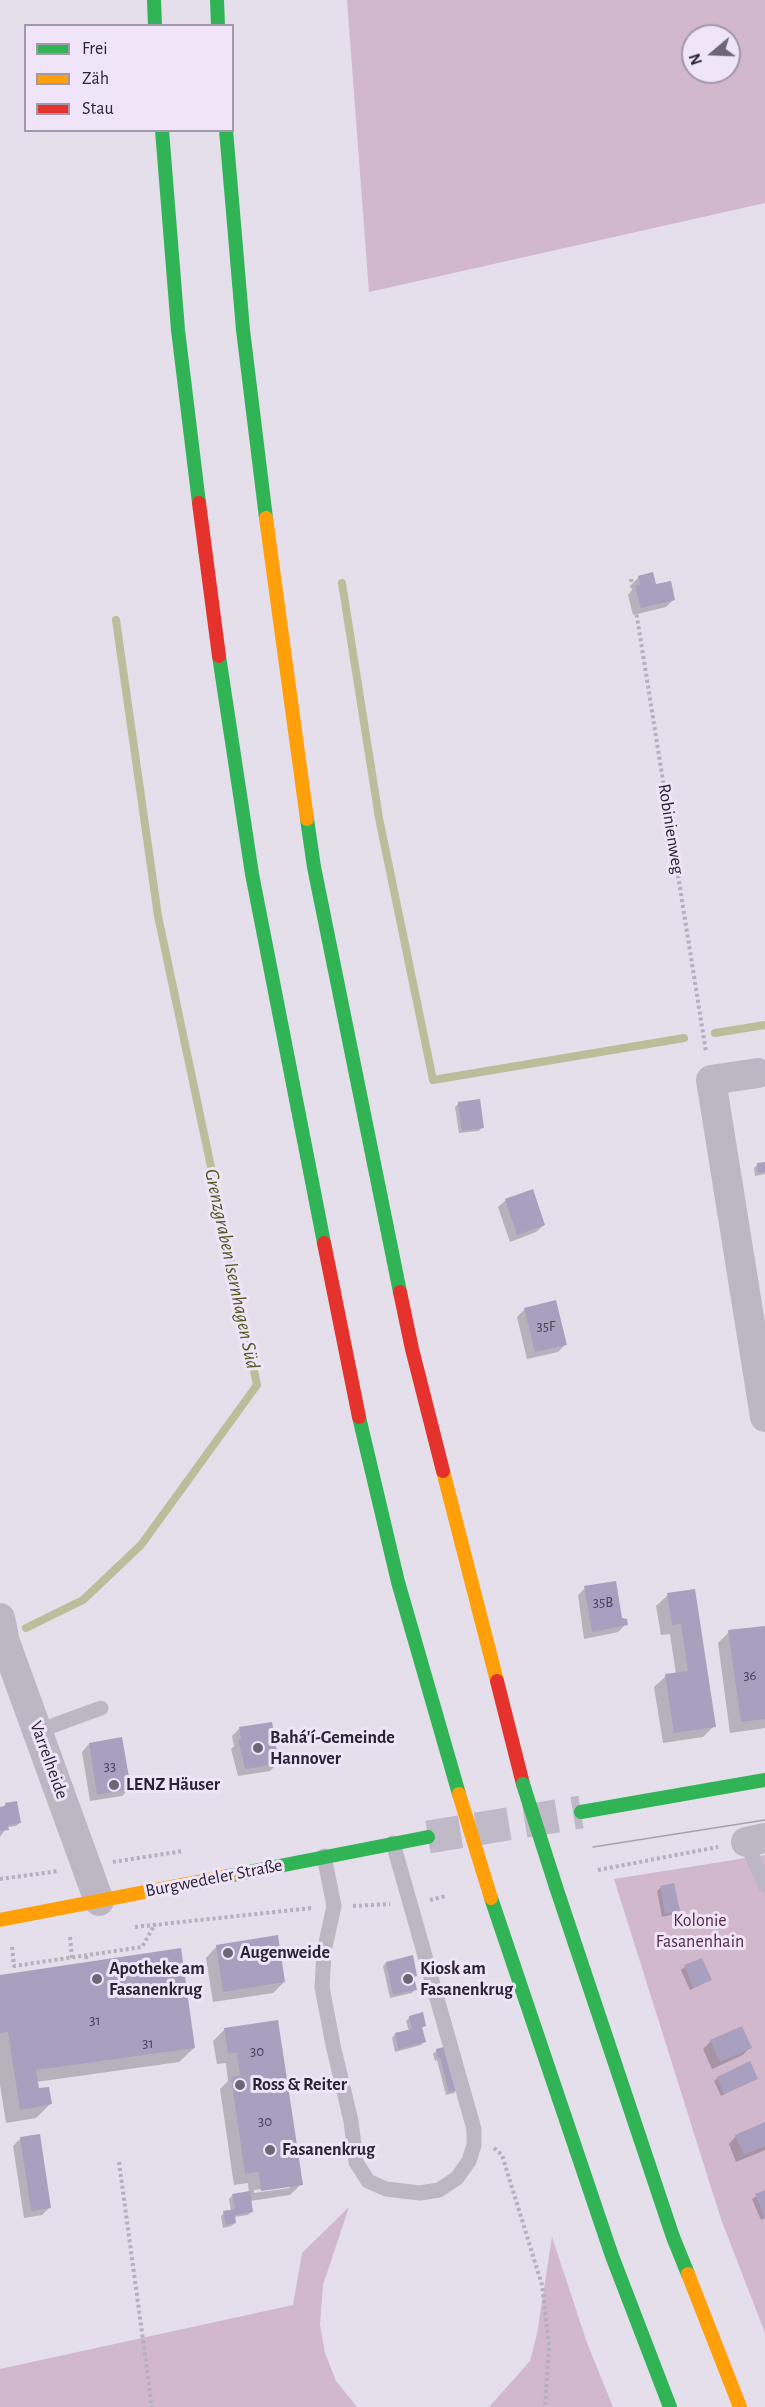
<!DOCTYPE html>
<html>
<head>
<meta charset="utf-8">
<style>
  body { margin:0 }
  #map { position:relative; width:765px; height:2407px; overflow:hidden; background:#e5deeb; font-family:"Alegreya Sans",sans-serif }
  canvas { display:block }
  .legend { position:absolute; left:24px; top:24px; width:210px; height:108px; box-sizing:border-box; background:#f0e4f9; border:2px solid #a198ab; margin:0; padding:8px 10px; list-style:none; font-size:18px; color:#2b2635 }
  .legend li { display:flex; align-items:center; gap:12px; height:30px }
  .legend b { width:30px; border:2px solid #a198ab }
  .north { position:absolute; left:681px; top:24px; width:60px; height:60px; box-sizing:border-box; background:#f0e4f9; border:2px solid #a198ab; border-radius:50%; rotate:251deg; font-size:16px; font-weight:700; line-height:24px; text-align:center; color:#2b2635 }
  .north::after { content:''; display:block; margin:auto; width:21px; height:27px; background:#6c6675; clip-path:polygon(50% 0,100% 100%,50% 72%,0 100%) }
</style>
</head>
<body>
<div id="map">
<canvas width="765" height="2407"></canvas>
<ul class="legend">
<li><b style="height:8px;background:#30b455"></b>Frei</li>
<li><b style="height:8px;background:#ff9f0a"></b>Zäh</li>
<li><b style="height:8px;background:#e5322d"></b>Stau</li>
</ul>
<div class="north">N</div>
</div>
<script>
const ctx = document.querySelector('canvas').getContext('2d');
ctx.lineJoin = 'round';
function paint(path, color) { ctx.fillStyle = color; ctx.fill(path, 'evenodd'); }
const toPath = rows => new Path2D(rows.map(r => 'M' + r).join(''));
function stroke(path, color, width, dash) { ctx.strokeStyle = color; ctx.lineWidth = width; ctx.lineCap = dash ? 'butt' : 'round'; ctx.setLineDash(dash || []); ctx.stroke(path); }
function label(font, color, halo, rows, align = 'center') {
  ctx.font = font + ' "Alegreya Sans",sans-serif'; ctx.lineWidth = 6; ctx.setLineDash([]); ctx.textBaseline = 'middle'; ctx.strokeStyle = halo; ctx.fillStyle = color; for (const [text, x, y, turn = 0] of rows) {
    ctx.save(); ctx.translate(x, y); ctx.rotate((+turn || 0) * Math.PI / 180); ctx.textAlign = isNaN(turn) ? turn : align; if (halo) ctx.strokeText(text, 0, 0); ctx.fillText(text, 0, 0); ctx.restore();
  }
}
paint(toPath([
  [347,0,765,0,765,203,369,292],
  [693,36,729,36,729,72,693,72],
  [765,1855,765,2333,721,2219,614,1879],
  [349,2207,323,2285,320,2325,325,2353,336,2381,357,2407,0,2407,0,2369,293,2305,302,2253],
  [552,2237,587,2343,613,2407,489,2407,530,2361,537,2334]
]), '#d1b8cc');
paint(toPath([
  [639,577,655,586,673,600,666,607,633,615,628,595,632,590,631,585],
  [459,1103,482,1127,479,1131,459,1133,455,1107],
  [765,1164,765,1174,755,1176,754,1168,757,1165],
  [506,1200,544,1225,536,1232,510,1242,498,1207],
  [525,1309,566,1344,558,1352,527,1359,517,1317],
  [585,1588,626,1624,618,1632,584,1639,578,1595],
  [694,1591,714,1726,703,1737,663,1743,654,1687,666,1676,676,1674,670,1634,661,1635,656,1606,668,1595],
  [729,1632,765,1632,765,1728,730,1733,718,1643],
  [240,1728,278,1763,270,1771,238,1776,231,1749,234,1746,232,1736],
  [89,1744,129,1789,122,1796,90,1801,82,1752],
  [6,1804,19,1823,16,1826,7,1827,0,1837,0,1809],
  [660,1888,678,1910,675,1914,662,1917,657,1891],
  [217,1946,284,1982,273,1993,213,2002,206,1958],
  [386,1963,416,1975,412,1979,415,1989,412,1993,390,1998,383,1966],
  [685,1967,710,1980,690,1990,681,1970],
  [0,1976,194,2048,179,2062,36,2082,37,2090,50,2104,36,2118,6,2123,0,2085],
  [410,2017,424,2026,421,2029,425,2041,421,2045,395,2052,392,2038,395,2034,409,2031,406,2021],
  [277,2022,301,2184,290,2195,250,2201,252,2211,248,2215,234,2217,235,2223,231,2226,223,2228,221,2216,224,2213,231,2211,229,2199,232,2196,249,2193,248,2183,234,2185,220,2089,228,2081,226,2063,217,2064,213,2041,224,2030],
  [290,2185,290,2188,254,2193,254,2190],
  [711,2041,750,2047,743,2055,712,2069,703,2049],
  [437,2050,457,2089,454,2093,446,2095,437,2060,435,2061,433,2054],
  [718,2078,756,2078,721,2096,714,2081],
  [765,2124,765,2150,736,2162,729,2144,736,2136],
  [21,2138,49,2208,42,2215,24,2218,13,2146],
  [765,2191,765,2218,761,2220,752,2199]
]), '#0003');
stroke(toPath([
  [342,583,379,818,433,1080,684,1038],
  [715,1033,765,1025],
  [26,1628,83,1600,141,1545,257,1385,158,916,116,620]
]), '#bcbd9a', 8);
paint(toPath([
  [653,572,656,584,671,581,675,600,641,608,635,586,640,584,638,576],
  [480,1099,484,1128,462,1131,458,1102],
  [765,1162,765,1172,758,1173,757,1163],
  [533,1189,545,1225,517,1235,505,1199],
  [556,1300,567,1345,535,1352,524,1308],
  [616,1581,622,1618,627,1619,628,1625,592,1632,584,1586],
  [695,1589,716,1727,674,1733,665,1674,688,1671,681,1624,672,1625,667,1593],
  [765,1626,765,1719,741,1722,728,1630],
  [272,1722,279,1764,245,1769,238,1740,241,1739,239,1727],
  [122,1737,131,1789,97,1795,89,1743],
  [17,1801,21,1823,8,1825,9,1830,0,1831,0,1807,6,1806,5,1803],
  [674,1883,680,1911,665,1914,660,1886],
  [278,1935,285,1982,223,1992,216,1945],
  [181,1948,195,2048,36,2070,39,2088,49,2087,52,2104,20,2110,8,2032,0,2033,0,1975],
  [413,1955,417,1976,414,1977,417,1990,393,1995,386,1962],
  [702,1958,712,1980,693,1988,684,1965],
  [423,2012,426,2026,422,2027,426,2042,398,2049,395,2033,412,2029,409,2016],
  [278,2020,303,2185,261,2191,259,2172,245,2174,231,2077,240,2075,237,2052,228,2054,224,2028],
  [742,2026,752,2048,720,2062,710,2040],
  [448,2046,459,2090,449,2092,440,2057,438,2058,436,2049],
  [750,2061,758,2079,724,2094,717,2077],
  [765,2122,765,2146,744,2155,735,2135],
  [40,2134,51,2208,31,2211,20,2137],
  [765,2190,765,2219,755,2194],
  [250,2191,253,2212,235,2215,236,2223,226,2225,223,2211,235,2209,232,2194]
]), '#a99fbf');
stroke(toPath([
  [428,1837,581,1812]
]), '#c0b9c7', 33, [33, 16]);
stroke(toPath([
  [631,579,706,1052],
  [113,1862,183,1851],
  [598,1870,718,1847],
  [0,1879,59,1871],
  [430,1900,446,1896],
  [353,1906,390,1904],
  [135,1927,312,1908],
  [70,1937,72,1958],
  [12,1947,14,1966,142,1947,155,1924],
  [86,1956,87,1962],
  [494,2148,502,2155,542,2285,549,2346,545,2407],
  [119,2162,152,2407]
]), '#b6afbd', 4, [3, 3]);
stroke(toPath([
  [38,1731,101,1708],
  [746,1842,765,1885],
  [324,1856,334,1906,324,1952,322,1987,333,2045,351,2121,356,2162,368,2181,386,2189,420,2193,439,2190,457,2178,469,2161,474,2145,474,2129,393,1843]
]), '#bdb7c4', 15);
stroke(toPath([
  [758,1073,711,1080,765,1417],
  [0,1618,5,1642,99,1901],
  [746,1842,765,1838]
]), '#bdb7c4', 30);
stroke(toPath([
  [154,0,155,26],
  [217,0,218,26],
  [162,130,178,330,199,503],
  [226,130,243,330,266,518],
  [219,656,252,874,324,1243],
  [307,819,314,867,400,1292],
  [359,1417,398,1582,459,1794],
  [581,1812,765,1780],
  [228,1876,428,1837],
  [556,1887,673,2237,688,2274],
  [491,1898,612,2256,670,2407]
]), '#30b455', 14);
stroke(toPath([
  [266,518,307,819],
  [443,1471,497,1681],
  [0,1920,228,1876],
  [688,2274,740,2407]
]), '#ff9f0a', 14);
stroke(toPath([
  [199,503,219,656],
  [324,1243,359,1417],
  [400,1292,412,1349,443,1471],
  [497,1681,523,1784]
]), '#e5322d', 14);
stroke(toPath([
  [593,1847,765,1820]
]), '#a6a2ac', 1.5);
stroke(toPath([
  [523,1784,556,1887]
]), '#30b455', 14);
stroke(toPath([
  [459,1794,491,1898]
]), '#ff9f0a', 14);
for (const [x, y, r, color] of [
  [258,1748,6,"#6c6675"],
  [114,1785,6,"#6c6675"],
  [228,1953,6,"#6c6675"],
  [97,1979,6,"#6c6675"],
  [408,1979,6,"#6c6675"],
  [240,2085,6,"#6c6675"],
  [270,2150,6,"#6c6675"]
]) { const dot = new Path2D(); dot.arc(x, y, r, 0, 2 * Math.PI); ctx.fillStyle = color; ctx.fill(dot); stroke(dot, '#f0e4f9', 2); }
label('15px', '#4a4458', null, [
  ["35F",546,1326],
  ["35B",603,1602],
  ["36",750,1675],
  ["33",110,1766],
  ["31",95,2020],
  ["31",148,2043],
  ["30",257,2051],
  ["30",265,2121]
]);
label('18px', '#2b2635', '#f0e4f9', [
  ["Robinienweg",671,829,81],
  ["Varrelheide",49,1760,70],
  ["Burgwedeler Straße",214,1878,-11]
]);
label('bold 18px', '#2b2635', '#f0e4f9', [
  ["Bahá'í-Gemeinde",270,1738],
  ["Hannover",270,1759],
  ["LENZ Häuser",126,1785],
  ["Augenweide",240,1953],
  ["Apotheke am",109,1969],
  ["Fasanenkrug",109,1990],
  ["Kiosk am",420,1969],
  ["Fasanenkrug",420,1990],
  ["Ross & Reiter",252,2085],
  ["Fasanenkrug",282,2150]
], 'left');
label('18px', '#532943', '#f0e4f9', [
  ["Kolonie",700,1921],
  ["Fasanenhain",700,1942]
]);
label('italic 20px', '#51571b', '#f0e4f9', [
  ["Grenzgraben Isernhagen Süd",232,1269,78]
]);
</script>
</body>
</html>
